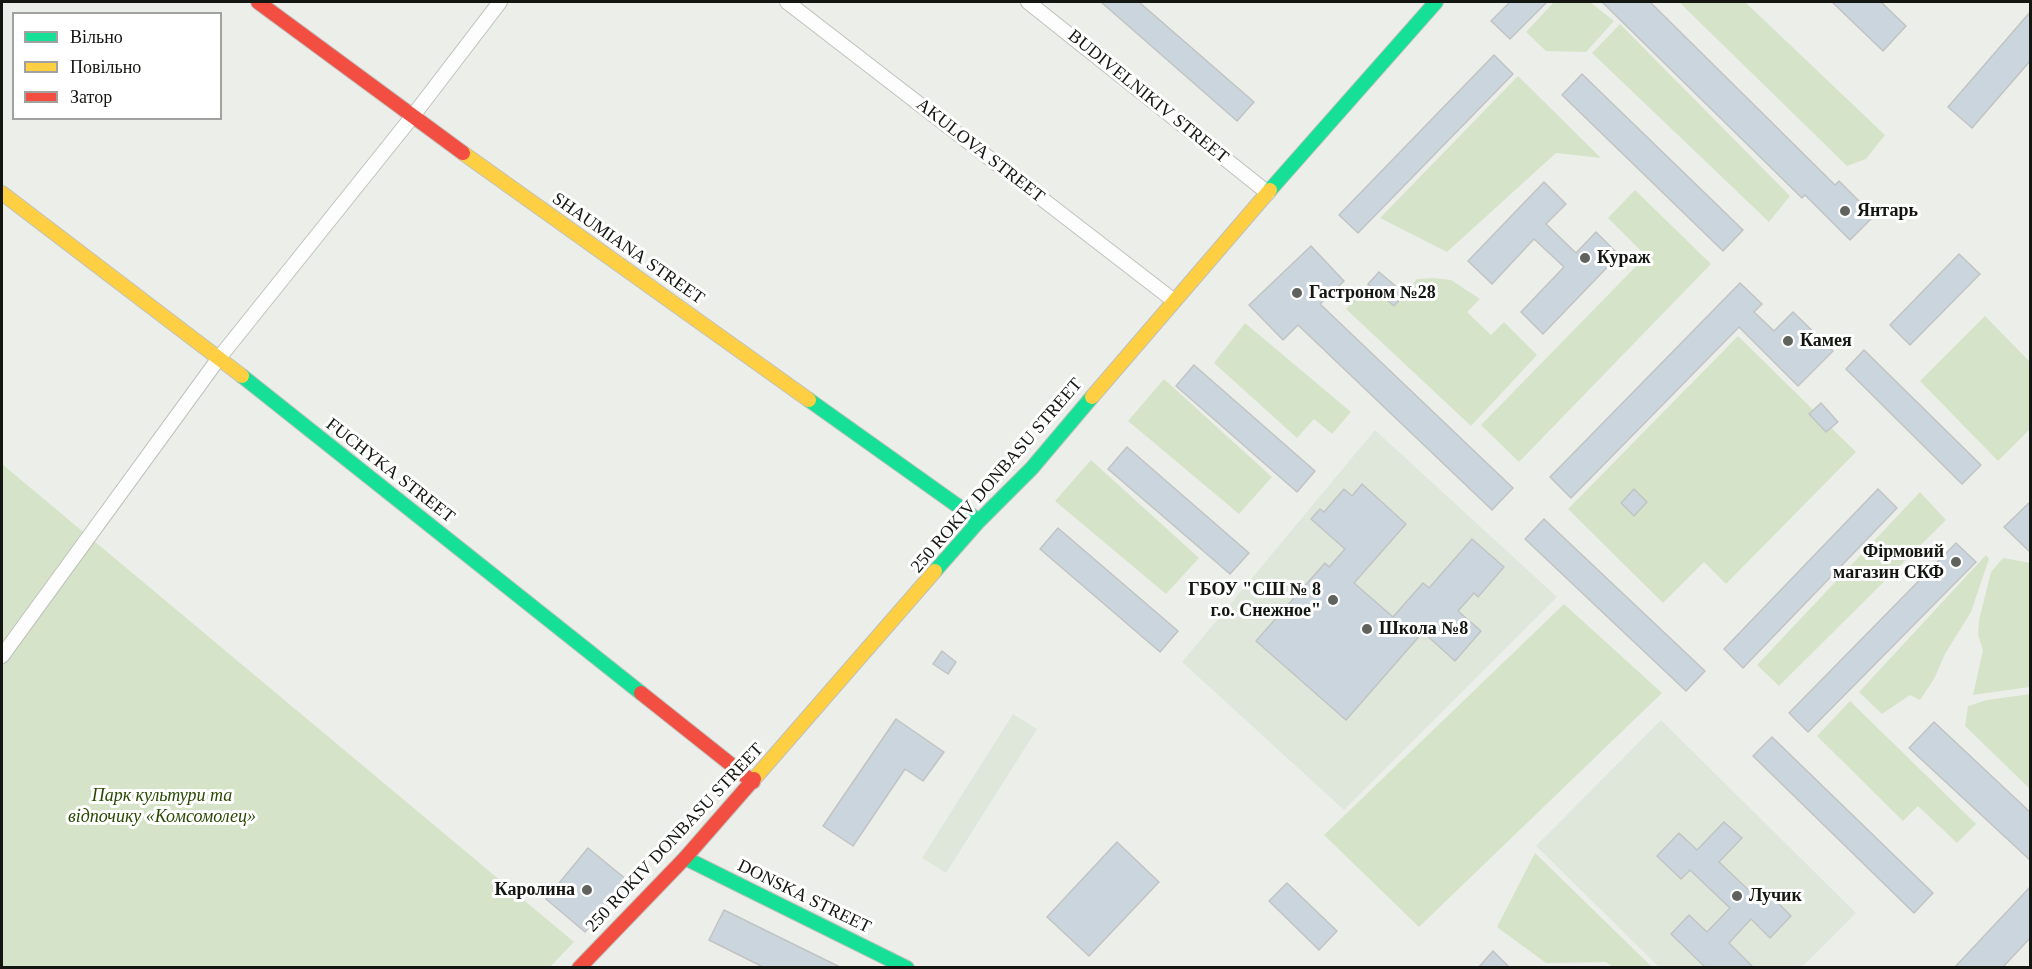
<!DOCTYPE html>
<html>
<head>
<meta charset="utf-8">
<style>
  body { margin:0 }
  #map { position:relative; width:2032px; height:969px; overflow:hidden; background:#ecefe9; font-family:"Times New Roman",serif }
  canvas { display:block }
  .frame { position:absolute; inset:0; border:3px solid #141612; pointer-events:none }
  .legend { position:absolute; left:12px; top:12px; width:210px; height:108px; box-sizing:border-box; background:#fff; border:2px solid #a1a2a0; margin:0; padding:8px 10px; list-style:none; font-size:18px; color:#141612 }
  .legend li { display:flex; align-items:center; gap:12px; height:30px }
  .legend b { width:30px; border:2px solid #a1a2a0 }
</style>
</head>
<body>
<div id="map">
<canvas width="2032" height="969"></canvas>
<div class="frame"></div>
<ul class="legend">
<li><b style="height:8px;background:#16e098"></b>Вільно</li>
<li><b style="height:8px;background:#ffcf43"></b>Повільно</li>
<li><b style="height:8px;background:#f24e42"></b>Затор</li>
</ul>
</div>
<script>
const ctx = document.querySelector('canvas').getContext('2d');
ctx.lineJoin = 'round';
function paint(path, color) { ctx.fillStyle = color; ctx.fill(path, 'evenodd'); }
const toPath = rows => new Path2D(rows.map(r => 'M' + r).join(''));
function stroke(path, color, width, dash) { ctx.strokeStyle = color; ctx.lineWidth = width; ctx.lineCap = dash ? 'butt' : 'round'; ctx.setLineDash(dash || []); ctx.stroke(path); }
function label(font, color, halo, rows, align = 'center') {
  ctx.font = font + ' "Times New Roman",serif'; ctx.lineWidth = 6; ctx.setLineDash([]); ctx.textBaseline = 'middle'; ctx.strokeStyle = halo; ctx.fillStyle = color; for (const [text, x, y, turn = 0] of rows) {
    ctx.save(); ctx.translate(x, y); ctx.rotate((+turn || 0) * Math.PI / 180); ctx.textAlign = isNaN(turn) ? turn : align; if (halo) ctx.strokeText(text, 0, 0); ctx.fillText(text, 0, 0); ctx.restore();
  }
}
paint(toPath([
  [1375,430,1557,597,1344,810,1182,662],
  [1013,714,1037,729,946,873,922,858],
  [1661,720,1856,913,1802,967,1659,967,1536,846]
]), '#dfe7da');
paint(toPath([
  [1554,2,1590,2,1614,21,1586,52,1546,51,1526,32],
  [1679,2,1745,2,1885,135,1866,159,1847,166],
  [1620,24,1790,196,1769,222,1592,53],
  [1518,76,1601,158,1556,153,1447,252,1380,218],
  [1635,190,1711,264,1519,462,1481,425,1646,256,1608,218],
  [1433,278,1451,280,1480,299,1467,312,1491,335,1504,322,1537,355,1471,426,1346,309,1368,284,1394,306,1417,279],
  [1985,316,2030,362,2030,429,1998,461,1920,381],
  [1245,323,1351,412,1332,434,1314,419,1297,438,1214,363],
  [1738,336,1856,452,1726,584,1704,562,1663,603,1568,509],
  [1164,379,1272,477,1239,514,1128,421],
  [1091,460,1199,558,1166,594,1055,501],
  [2,464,574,942,549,968,2,967],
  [1920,492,1946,520,1779,686,1757,665],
  [1986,555,1989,559,1971,612,1945,654,1934,679,1920,700,1910,695,1882,714,1859,692],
  [2003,558,2030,563,2030,687,1973,695,1983,650,1978,635,1979,620,1991,572],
  [1564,604,1662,693,1419,927,1324,835],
  [2030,694,2030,789,1965,726,1968,706,1987,700],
  [1850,701,1976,824,1957,843,1918,806,1903,821,1817,736],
  [1535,853,1652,967,1613,967,1606,962,1546,963,1497,927]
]), '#d5e4c8');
const building = toPath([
  [1101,2,1139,2,1254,102,1237,121,1101,2],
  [1510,2,1547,2,1510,39,1491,21,1510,2],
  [1602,2,1650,2,1835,185,1839,181,1874,216,1850,240,1805,195,1802,198,1602,2],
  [1832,2,1881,2,1906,26,1883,51,1832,2],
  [2031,11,2031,60,1972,128,1948,107,2031,11],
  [1494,55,1513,74,1358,233,1339,215,1494,55],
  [1582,74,1743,230,1723,251,1562,95,1582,74],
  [1544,182,1566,204,1546,224,1576,253,1596,232,1619,255,1543,334,1521,312,1564,267,1534,239,1492,284,1468,261,1544,182],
  [1311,246,1344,281,1320,304,1513,488,1492,510,1298,325,1283,340,1249,305,1311,246],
  [1959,254,1980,274,1910,345,1890,325,1959,254],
  [1379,272,1405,294,1394,306,1368,284,1379,272],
  [1740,283,1762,304,1754,312,1774,331,1793,312,1833,351,1798,386,1739,327,1571,498,1550,477,1740,283],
  [1864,350,1981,465,1962,484,1846,369,1864,350],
  [1194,365,1315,471,1297,492,1176,386,1194,365],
  [1821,403,1838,422,1826,432,1809,414,1821,403],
  [1127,447,1249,553,1230,574,1108,469,1127,447],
  [1362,484,1406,524,1354,583,1393,617,1423,583,1429,588,1472,539,1504,567,1478,597,1474,593,1458,611,1481,631,1455,661,1423,632,1346,720,1256,641,1325,563,1329,567,1345,549,1311,519,1320,509,1324,512,1344,489,1352,496,1362,484],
  [1634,489,1647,502,1634,516,1621,503,1634,489],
  [1878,489,1897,508,1743,668,1724,649,1878,489],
  [2031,501,2031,553,2004,527,2031,501],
  [1544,519,1705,671,1686,691,1525,539,1544,519],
  [1058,528,1178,631,1160,652,1040,549,1058,528],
  [1956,543,1976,562,1808,732,1789,713,1956,543],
  [942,651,956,662,948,674,933,664,942,651],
  [896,719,944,752,923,781,905,769,853,846,823,826,896,719],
  [1934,722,2031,813,2031,861,1909,748,1934,722],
  [1772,737,1933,893,1914,913,1753,756,1772,737],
  [1724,822,1742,838,1719,862,1759,900,1767,892,1791,916,1770,938,1751,919,1729,943,1754,968,1706,968,1671,934,1689,915,1707,932,1730,908,1690,870,1681,879,1657,856,1679,833,1697,850,1724,822],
  [1117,842,1159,882,1089,956,1047,917,1117,842],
  [588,848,627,880,585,932,546,899,588,848],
  [1287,883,1337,931,1319,950,1269,901,1287,883],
  [2031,886,2031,937,2002,968,1954,968,2031,886],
  [724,910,842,968,765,968,709,940,724,910],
  [1493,951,1510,968,1478,968,1493,951]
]);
paint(building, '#cad5dd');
stroke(building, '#c1c4c3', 1.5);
const street = toPath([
  [787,2,1173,300],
  [1028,2,1268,193],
  [2,656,219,358,412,117,500,2]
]);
const fast = toPath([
  [1270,190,1436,2],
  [242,376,641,693],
  [809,400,979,521],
  [935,571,979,521,1032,468,1092,397],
  [685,858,907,968]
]);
const slow = toPath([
  [463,153,809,400],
  [2,193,242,376],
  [1092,397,1270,190],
  [754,779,935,571]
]);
const jam = toPath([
  [258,2,463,153],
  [641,693,753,782],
  [579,968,685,858,754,779]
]);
stroke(street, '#bec1bc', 16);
stroke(fast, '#bec1bc', 16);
stroke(slow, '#bec1bc', 16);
stroke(jam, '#bec1bc', 16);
stroke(street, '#fcfdfc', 14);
stroke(fast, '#16e098', 14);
stroke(slow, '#ffcf43', 14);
stroke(jam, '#f24e42', 14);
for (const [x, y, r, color] of [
  [1845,211,6,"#60625d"],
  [1585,258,6,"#60625d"],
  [1297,293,6,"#60625d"],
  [1788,341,6,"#60625d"],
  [1956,562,6,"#60625d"],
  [1333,600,6,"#60625d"],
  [1367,629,6,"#60625d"],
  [587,890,6,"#60625d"],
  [1737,896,6,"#60625d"]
]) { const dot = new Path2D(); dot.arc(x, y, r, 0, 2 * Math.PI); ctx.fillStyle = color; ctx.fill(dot); stroke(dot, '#fff', 2); }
label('18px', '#141612', '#fff', [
  ["BUDIVELNIKIV STREET",1148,97,39],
  ["AKULOVA STREET",980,151,38],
  ["SHAUMIANA STREET",628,249,35],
  ["FUCHYKA STREET",390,471,38],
  ["250 ROKIV DONBASU STREET",997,476,-49],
  ["250 ROKIV DONBASU STREET",675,838,-47],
  ["DONSKA STREET",804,897,26]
]);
label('bold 18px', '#141612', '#fff', [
  ["Янтарь",1857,211],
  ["Кураж",1597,258],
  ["Гастроном №28",1309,293],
  ["Камея",1800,341],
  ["Фірмовий",1944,552,"right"],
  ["магазин СКФ",1944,573,"right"],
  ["ГБОУ \"СШ № 8",1321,590,"right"],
  ["г.о. Снежное\"",1321,611,"right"],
  ["Школа №8",1379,629],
  ["Каролина",575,890,"right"],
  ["Лучик",1749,896]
], 'left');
label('italic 18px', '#294800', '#fff', [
  ["Парк культури та",162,796],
  ["відпочику «Комсомолец»",162,817]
]);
</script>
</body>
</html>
